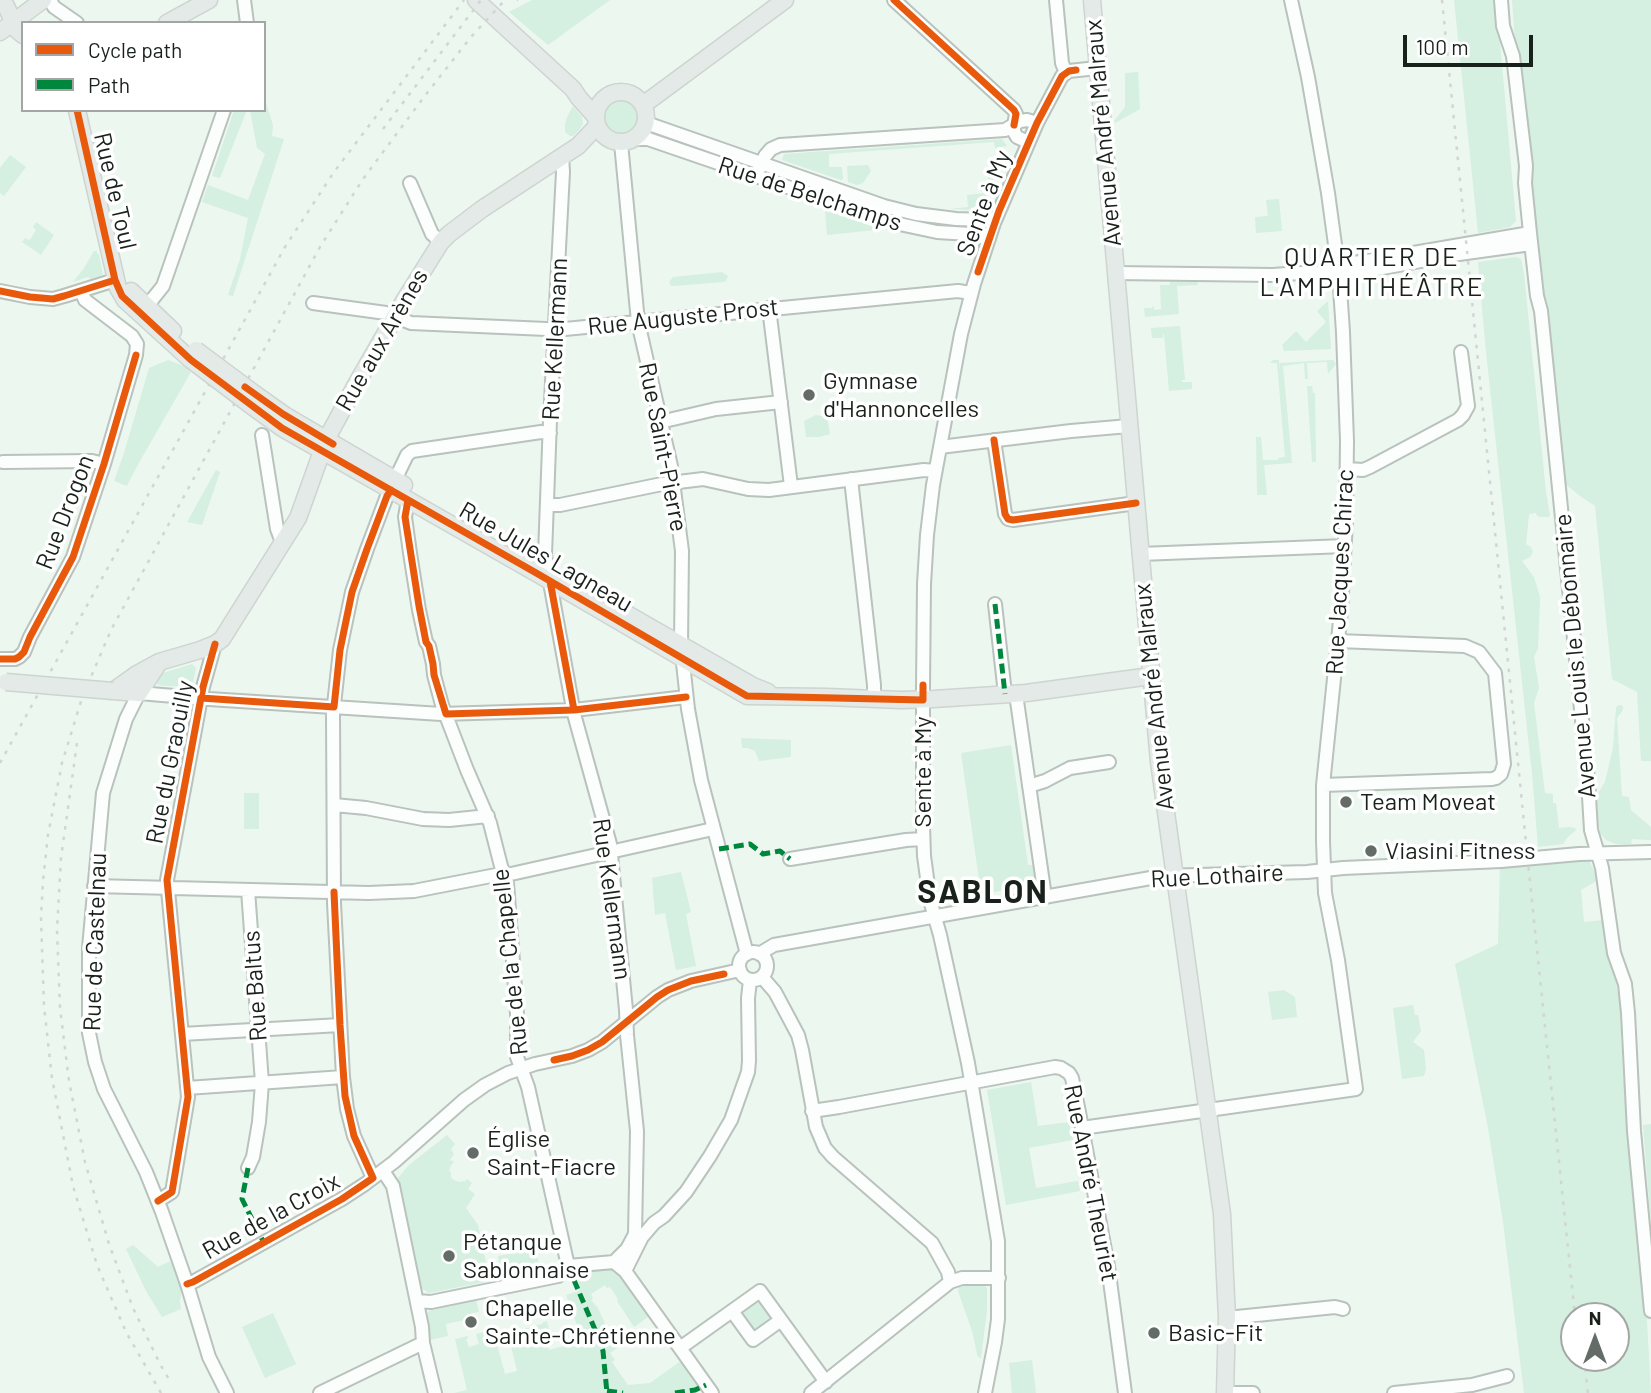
<!DOCTYPE html>
<html>
<head>
<meta charset="utf-8">
<style>
  body { margin:0 }
  #map { position:relative; width:1651px; height:1393px; overflow:hidden; background:#ecf7f0; font-family:Barlow,sans-serif }
  canvas { display:block }
  .legend { position:absolute; left:21px; top:21px; width:245px; height:91px; box-sizing:border-box; background:#fff; border:2px solid #a3a6a4; margin:0; padding:9px 12px; list-style:none; font-size:21px; color:#19211c }
  .legend li { display:flex; align-items:center; gap:14px; height:35px }
  .legend b { width:35px; border:2px solid #a3a6a4 }
  .north { position:absolute; left:1560px; top:1302px; width:70px; height:70px; box-sizing:border-box; background:#fff; border:2px solid #a3a6a4; border-radius:50%; rotate:0deg; font-size:19px; font-weight:700; line-height:28px; text-align:center; color:#19211c }
  .north::after { content:''; display:block; margin:auto; width:24px; height:32px; background:#636c66; clip-path:polygon(50% 0,100% 100%,50% 72%,0 100%) }
  .scale { position:absolute; left:1403px; top:35px; width:130px; height:32px; box-sizing:border-box; border:4px solid #19211c; border-top:0; padding-left:9px; font-size:21px; line-height:24px; white-space:nowrap; color:#19211c; -webkit-text-stroke:5px #fff; paint-order:stroke }
</style>
</head>
<body>
<div id="map">
<canvas width="1651" height="1393"></canvas>
<ul class="legend">
<li><b style="height:9px;background:#e8590c"></b>Cycle path</li>
<li><b style="height:9px;background:#00873e"></b>Path</li>
</ul>
<div class="north">N</div>
<div class="scale">100 m</div>
</div>
<script>
const ctx = document.querySelector('canvas').getContext('2d');
ctx.lineJoin = 'round';
function paint(path, color) { ctx.fillStyle = color; ctx.fill(path, 'evenodd'); }
const toPath = rows => new Path2D(rows.map(r => 'M' + r).join(''));
function stroke(path, color, width, dash) { ctx.strokeStyle = color; ctx.lineWidth = width; ctx.lineCap = dash ? 'butt' : 'round'; ctx.setLineDash(dash || []); ctx.stroke(path); }
function label(font, color, halo, rows, align = 'center') {
  ctx.font = font + ' Barlow,sans-serif'; ctx.lineWidth = 7; ctx.setLineDash([]); ctx.textBaseline = 'middle'; ctx.strokeStyle = halo; ctx.fillStyle = color; for (const [text, x, y, turn = 0] of rows) {
    ctx.save(); ctx.translate(x, y); ctx.rotate((+turn || 0) * Math.PI / 180); ctx.textAlign = isNaN(turn) ? turn : align; if (halo) ctx.strokeText(text, 0, 0); ctx.fillText(text, 0, 0); ctx.restore();
  }
}
paint(toPath([
  [532,0,610,0,548,45,509,12],
  [1454,0,1495,0,1499,31,1516,221,1510,227,1478,233],
  [1512,0,1651,0,1651,761,1641,761,1637,692,1612,679,1595,506,1580,496,1563,482,1518,62,1515,43],
  [1138,72,1140,109,1115,123,1114,121,1125,107,1125,73],
  [264,97,273,125,272,136,284,139,233,296,228,295,240,259,248,218,202,202,208,185,248,200,265,154,257,148,250,110,264,110],
  '602 117a19 19 0 1 1 38 0a19 19 0 1 1-38 0Z',
  [573,106,582,117,583,124,579,130,573,136,570,136,565,132,565,124,567,117],
  [234,110,247,110,220,178,212,176],
  [1002,139,1007,146,995,148,994,142,829,154,829,167,842,167,843,179,841,180,782,160,784,154],
  [10,155,26,167,4,196,0,193,0,168],
  [868,165,871,171,863,183,857,185,848,182,847,166],
  [988,174,994,177,983,206,977,210,949,209,968,207,967,195,986,193,985,182,988,181],
  [1279,199,1282,231,1256,233,1255,217,1268,216,1266,200],
  [825,210,875,227,875,230,827,235],
  [36,222,54,235,41,255,22,242,25,238,29,240,31,238,36,230,33,227],
  [94,251,97,251,97,254,99,254,103,275,91,279,88,277,73,282,84,268],
  [1516,257,1521,259,1524,274,1546,492,1550,515,1549,517,1540,517,1537,516,1536,513,1529,514,1526,544,1531,547,1533,552,1530,557,1522,561,1534,577,1540,597,1538,648,1534,657,1539,688,1534,703,1545,793,1553,794,1553,803,1556,803,1559,828,1570,827,1577,829,1567,838,1563,844,1538,847,1532,774,1486,352,1478,262],
  [722,272,728,276,726,281,723,282,674,286,671,286,669,282,673,277],
  [1170,282,1197,282,1198,285,1177,286,1179,314,1145,317,1144,308,1152,308,1154,305,1154,310,1161,309,1160,285,1170,285],
  [1328,301,1331,349,1284,351,1282,345,1296,331,1306,342,1326,322,1317,311],
  [1180,326,1185,380,1182,380,1182,382,1192,382,1192,389,1169,391,1164,334,1163,334,1163,338,1152,338,1151,328],
  [168,360,184,366,191,372,136,468,127,486,114,481,124,453,149,368],
  [1273,360,1279,360,1280,369,1280,363,1333,360,1336,364,1328,374,1327,362,1307,363,1308,379,1305,379,1304,363,1283,366,1292,463,1264,465,1267,495,1257,495,1256,437,1261,437,1263,460,1278,460,1278,458,1285,457,1277,363,1270,363],
  [1307,386,1312,386,1313,393,1315,393,1316,462,1312,462],
  [816,415,827,417,830,434,819,437,806,437,804,421],
  [216,470,220,472,202,525,187,522],
  [192,664,196,668,192,687,166,686,158,685,157,682,157,679,163,673],
  [1618,705,1622,705,1623,707,1623,710,1617,718,1622,796,1629,797,1631,810,1651,827,1651,840,1632,839,1631,844,1616,844,1606,840,1600,833,1598,818,1597,795,1605,782,1613,748,1616,708],
  [741,738,791,740,791,757,759,761,755,751,748,748,742,748],
  [1011,745,1028,865,1034,865,1036,877,1030,886,981,894,961,753],
  [244,793,259,793,259,829,244,829],
  [1581,857,1590,862,1598,880,1581,890,1584,922,1604,920,1620,1004,1623,1075,1633,1158,1646,1304,1651,1393,1524,1393,1503,1222,1488,1128,1455,964,1498,944,1500,861],
  [1574,1316,1616,1316,1616,1358,1574,1358],
  [681,872,691,912,686,914,696,966,676,970,665,913,655,915,652,878],
  [1284,990,1295,997,1297,1017,1272,1020,1268,992],
  [1413,1005,1415,1015,1418,1015,1421,1031,1413,1042,1424,1050,1426,1069,1424,1076,1402,1079,1393,1008],
  [1031,1082,1038,1126,1069,1122,1073,1140,1029,1148,1036,1188,1078,1181,1080,1191,1006,1205,987,1090],
  [1651,1124,1651,1226,1643,1125],
  [447,1135,455,1144,451,1149,454,1154,450,1160,454,1162,451,1165,449,1171,451,1172,451,1178,458,1182,464,1181,465,1182,467,1179,472,1183,468,1189,475,1194,466,1208,478,1225,490,1281,429,1293,421,1288,398,1178,409,1165],
  [133,1245,158,1267,170,1261,182,1286,180,1302,181,1309,162,1317,146,1291,126,1249],
  [536,1249,539,1265,501,1272,498,1256],
  [599,1268,611,1269,622,1276,648,1317,634,1327,617,1301,618,1299,610,1287,607,1288,605,1285,591,1294,593,1298,591,1300,598,1308,607,1328,620,1346,610,1353,615,1360,612,1362,628,1385,650,1383,685,1358,704,1387,697,1393,454,1393,467,1390,455,1339,468,1336,468,1338,466,1339,469,1347,479,1344,476,1334,493,1330,505,1374,517,1371,510,1342,525,1338,523,1329,542,1324,543,1322,547,1321,551,1338,545,1340,549,1350,583,1341,582,1331,579,1331,566,1295,579,1291,579,1278,590,1271],
  [969,1285,984,1285,987,1288,987,1310,981,1358,978,1357,977,1354,973,1334,958,1291,959,1287],
  [761,1299,775,1319,756,1333,742,1313],
  [476,1300,479,1312,472,1313,473,1318,446,1324,448,1336,430,1340,426,1321,428,1312,435,1308],
  [273,1313,296,1364,265,1378,242,1327],
  [1032,1360,1036,1393,1012,1393,1009,1363]
]), '#d5efe0');
const minor = toPath([
  [50,0,54,7,77,23],
  [244,0,247,23],
  [894,0,1014,110,1016,114,1014,125,1014,132,1017,137,1028,142],
  [1056,0,1062,63,1066,73],
  [1501,0,1503,26,1513,56,1526,166,1525,183,1530,233,1537,296,1541,311,1559,488,1588,780,1591,830,1602,868,1614,953,1625,984,1628,1013,1634,1131,1651,1311],
  [646,121,652,125,884,206,916,214,956,219,985,220,994,223],
  [634,139,648,139,890,222,937,232,970,234,989,239],
  [621,143,638,322,671,466,682,551,681,645,688,709,701,780,747,954],
  [562,156,563,172,550,420,545,555,574,714,610,844,626,1010,627,1035,637,1131,635,1234,627,1249,614,1262],
  [759,169,765,156,771,149,780,145,1005,130,1020,121,1027,120,1037,123],
  [410,183,432,234,441,242],
  [1331,265,1361,262,1530,233],
  [1115,273,1273,275,1300,273,1355,273,1459,254,1531,244],
  [0,291,30,297,53,299,64,296,115,280],
  [313,303,386,313,411,323,546,329,565,329,958,291,971,293],
  [147,306,163,286,224,110],
  [769,308,791,486],
  [660,422,716,409,781,402],
  [262,435,277,529,280,537,284,539],
  [994,440,1005,514,1008,519,1013,520,1136,503],
  [940,447,1071,431,1129,426],
  [3,462,92,461,104,464],
  [1347,469,1363,470,1370,467,1458,420,1463,415,1468,406,1461,352],
  [851,479,874,685,874,698],
  [395,480,407,455,412,451,541,432,550,433],
  [408,500,405,517,410,553,419,610,426,642,429,646,433,664,434,675,442,705,467,770,490,823,501,866,507,883,517,1014,517,1057,528,1087,568,1266],
  [547,505,560,505,662,484,703,479,748,489,769,490,924,470,935,471],
  [1140,554,1345,546],
  [995,604,1005,694],
  [0,659,15,659,19,657,24,652,30,637,73,557,104,464,136,355,137,344,132,336,85,300,81,291],
  [1016,694,1045,897],
  [1323,785,1492,779,1496,778,1501,774,1504,764,1495,673,1479,652,1465,646,1338,641],
  [1029,786,1045,781,1070,768,1109,762],
  [334,805,366,808,423,819,449,820,488,816],
  [790,859,906,840,923,839],
  [94,886,369,893,414,891,496,875,511,874,713,829],
  '739 966a14 14 0 1 1 28 0a14 14 0 1 1-28 0Z',
  [759,954,774,945,1162,876,1307,872,1343,868,1501,861,1579,854,1651,852],
  [762,977,775,992,798,1035,802,1050,816,1127,825,1148,833,1157,932,1243,948,1272,950,1282],
  [182,1034,340,1025],
  [187,1088,343,1077],
  [812,1111,839,1107,1055,1067,1061,1068,1069,1073,1072,1078,1079,1112,1108,1266,1125,1393],
  [1082,1128,1356,1089,1338,960,1325,893,1323,841,1323,785,1341,611,1346,522,1347,441,1343,332,1339,274,1328,193,1308,77,1291,0],
  [248,1168,253,1157,259,1122,262,1083,248,890],
  [383,1171,393,1186,422,1327,423,1343,435,1393],
  [373,1178,354,1136,347,1109,343,1077,334,903,333,714,340,650,352,592,367,549,387,496,391,490],
  [158,1201,172,1192,188,1097,167,880,203,687,215,644],
  [625,1271,642,1237,654,1223,664,1216,686,1192,710,1156,731,1120,748,1072,749,1061,748,998,750,980],
  [187,1284,193,1282,342,1199,365,1184,394,1162,464,1100,485,1085,508,1073,535,1064,572,1056,588,1050,602,1042,657,997,668,990,691,981,740,970],
  [417,1301,431,1302,558,1276,568,1266,614,1262,625,1271,712,1393],
  [732,1311,753,1340,781,1320],
  [1227,1318,1335,1307,1343,1309],
  [680,1348,760,1291,826,1382],
  [227,1393,209,1357,187,1284,162,1212,146,1172,104,1089,95,1062,89,1033,89,948,103,793,126,719,139,693,209,699,441,714,574,710,686,697],
  [320,1393,423,1343],
  [811,1393,950,1282,962,1278,999,1278],
  [985,1393,995,1342,998,1319,998,1241,968,1063,940,935,930,900,924,856,923,826,923,688,924,584,927,535,933,485,961,334,974,284,994,223,1037,123,1062,76,1069,71,1097,68],
  [1232,1393,1253,1393],
  [1394,1393,1472,1385,1507,1376]
]);
const major = toPath([
  [476,0,573,89,579,98,595,116],
  [1092,0,1159,762,1222,1214,1227,1318,1225,1393],
  [6,6,17,30,23,35],
  [167,23,209,0],
  [0,32,43,0],
  '596 117a25 25 0 1 1 50 0a25 25 0 1 1-50 0Z',
  [643,105,785,0],
  [77,110,118,288,125,300,191,360],
  [131,291,173,331],
  [255,394,286,416,404,485],
  [249,404,282,428,538,574,747,696,827,697,901,700,934,699,1026,693,1151,676],
  [620,610,753,686,768,692],
  [113,691,137,674,159,662,200,650,215,644,222,639,298,518,326,440,358,381,404,301,441,242,449,234,482,209,578,146,597,126],
  [113,691,139,693,158,664]
]);
stroke(minor, '#b9c2bc', 16);
stroke(major, '#ced4d0', 19);
stroke(minor, '#fcfefd', 12);
stroke(major, '#e4eae7', 16);
stroke(toPath([
  [517,0,518,0],
  [1442,0,1527,853,1575,1316],
  [383,129,481,0],
  [77,743,61,858,57,930,60,1008,69,1081,85,1162,109,1244,133,1308,160,1364,170,1381],
  [0,763,285,247,334,172,464,0],
  [1584,1358,1588,1393],
  [161,1393,126,1332,97,1265,73,1186,52,1078,44,1006,41,917,43,881,48,835,62,763,82,698,111,630,320,247,363,179,427,93,471,37,505,0]
]), '#d2d5d3', 2.5, [3.5, 7]);
const majorBridge = toPath([
  [196,350,255,394],
  [191,360,249,404],
  [6,682,113,691]
]);
stroke(majorBridge, '#ced4d0', 19, []);
stroke(majorBridge, '#e4eae7', 16);
stroke(toPath([
  [995,604,1005,694],
  [719,849,750,844,763,854,780,851,790,859],
  [248,1168,242,1199,264,1243],
  [568,1266,599,1339,603,1351,607,1393],
  [607,1391,623,1393],
  [675,1393,695,1390,706,1385]
]), '#00873e', 5, [10, 5]);
stroke(toPath([
  [894,0,1014,110,1016,114,1014,125],
  [77,110,115,280,122,296,191,360,282,428,538,574,747,696,923,700,923,685],
  [978,272,999,211,1037,123,1062,76,1069,71,1076,70],
  [0,291,30,297,53,299,64,296,115,280],
  [245,387,283,414,333,444],
  [994,440,1005,514,1008,519,1013,520,1136,503],
  [408,500,405,517,419,606,426,642,429,646,433,664,434,675,446,714,574,710,686,697],
  [550,581,574,710],
  [0,659,15,659,19,657,24,652,30,637,73,557,104,464,136,355],
  [201,698,334,707,340,650,352,592,367,549,387,496,391,490],
  [554,1060,572,1056,588,1050,602,1042,657,997,668,990,691,981,724,974],
  [158,1201,172,1192,188,1097,167,880,203,687,215,644],
  [187,1284,193,1282,342,1199,373,1178,354,1136,345,1096,340,1025,334,892]
]), '#e8590c', 7);
for (const [x, y, r, color] of [
  [809,395,7,"#636c66"],
  [1346,802,7,"#636c66"],
  [1371,851,7,"#636c66"],
  [473,1153,7,"#636c66"],
  [449,1256,7,"#636c66"],
  [471,1322,7,"#636c66"],
  [1154,1333,7,"#636c66"]
]) { const dot = new Path2D(); dot.arc(x, y, r, 0, 2 * Math.PI); ctx.fillStyle = color; ctx.fill(dot); stroke(dot, '#fff', 2.5); }
label('24px', '#19211c', '#fff', [
  ["Avenue André Malraux",1103,133,-95],
  ["Rue de Toul",115,191,77],
  ["Rue de Belchamps",810,194,18],
  ["Sente à My",984,203,-69],
  ["Rue Auguste Prost",683,317,-6],
  ["Rue Kellermann",555,339,-87],
  ["Rue aux Arènes",382,340,-60],
  ["Rue Saint-Pierre",663,447,79],
  ["Rue Drogon",65,512,-69],
  ["Rue Jules Lagneau",546,557,30],
  ["Rue Jacques Chirac",1340,572,-87],
  ["Avenue Louis le Débonnaire",1575,656,-95],
  ["Avenue André Malraux",1154,697,-96],
  ["Rue du Graouilly",170,762,-79],
  ["Sente à My",923,772,-90],
  ["Rue Lothaire",1217,876,-3],
  ["Rue Kellermann",612,899,82],
  ["Rue de Castelnau",95,942,-88],
  ["Rue de la Chapelle",510,962,-96],
  ["Rue Baltus",255,986,-94],
  ["Rue André Theuriet",1091,1183,79],
  ["Rue de la Croix",271,1216,-29]
]);
label('24px', '#19211c', '#fff', [
  ["Gymnase",823,381],
  ["d'Hannoncelles",823,409],
  ["Team Moveat",1360,802],
  ["Viasini Fitness",1385,851],
  ["Église",487,1139],
  ["Saint-Fiacre",487,1167],
  ["Pétanque",463,1242],
  ["Sablonnaise",463,1270],
  ["Chapelle",485,1308],
  ["Sainte-Chrétienne",485,1336],
  ["Basic-Fit",1168,1333]
], 'left');
ctx.letterSpacing = '2px';
label('26px', '#19211c', '#fff', [
  ["QUARTIER DE",1372,257],
  ["L'AMPHITHÉÂTRE",1372,287]
]);
ctx.letterSpacing = '0px';
ctx.letterSpacing = '2px';
label('bold 32px', '#19211c', '#fff', [
  ["SABLON",983,892]
]);
ctx.letterSpacing = '0px';
</script>
</body>
</html>
